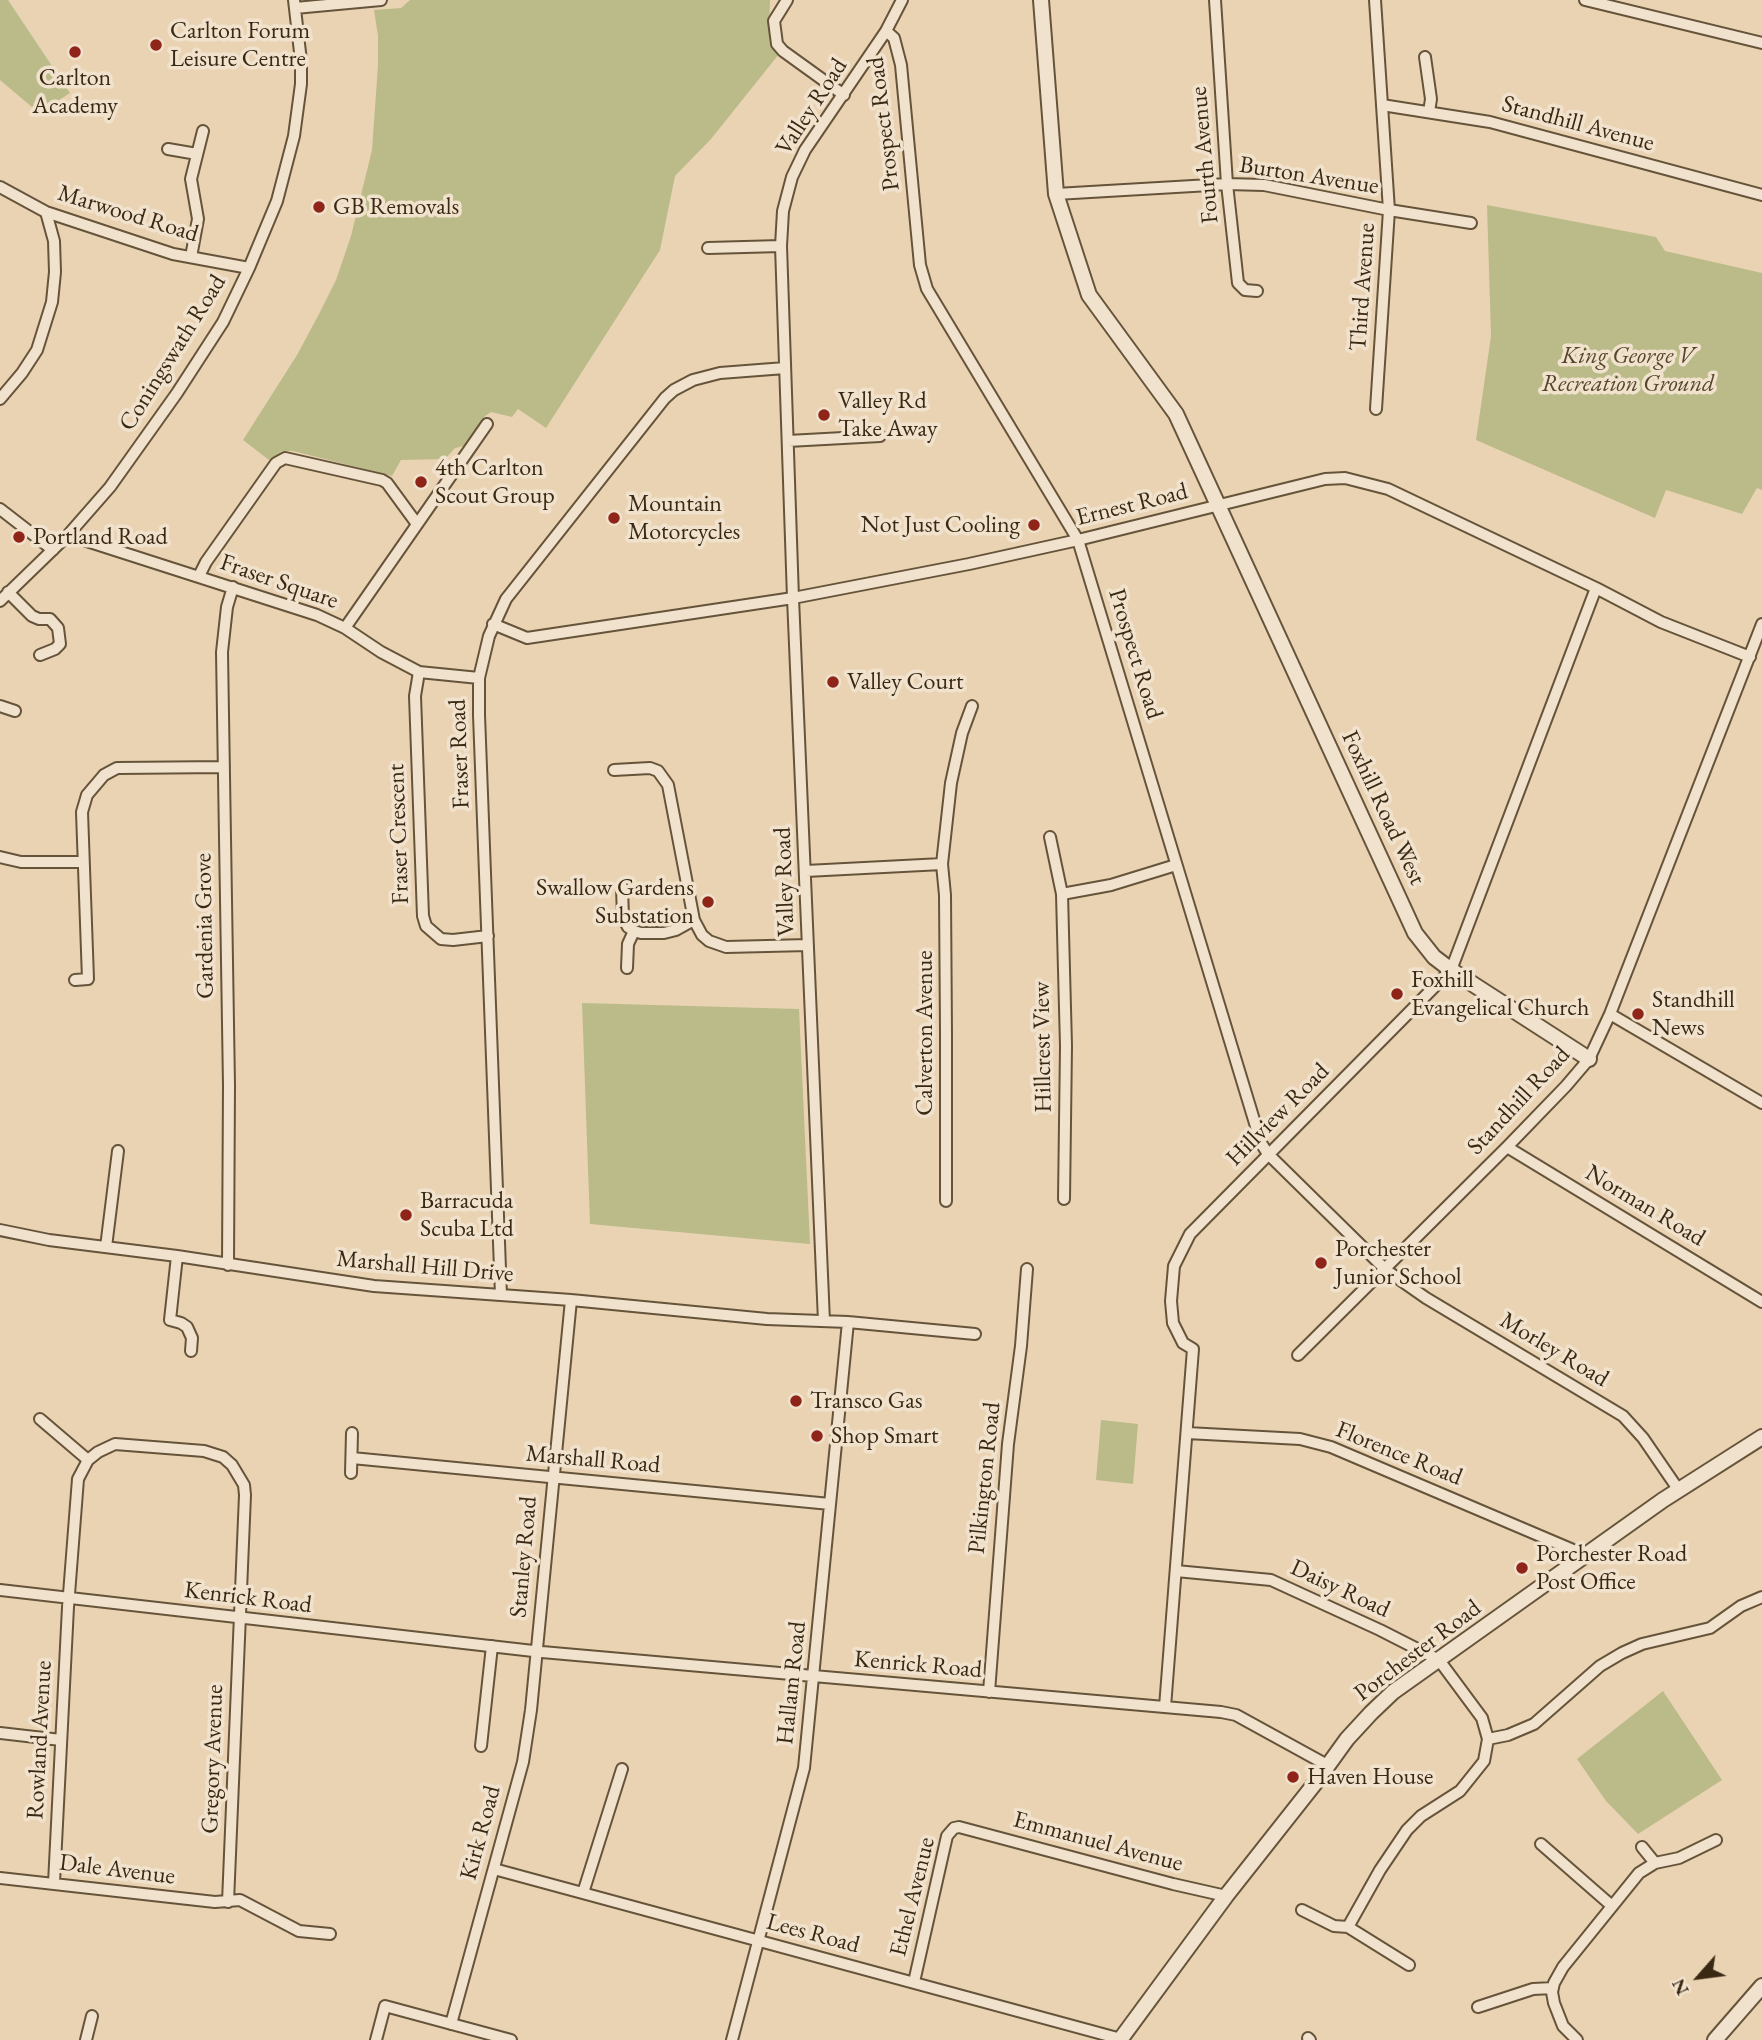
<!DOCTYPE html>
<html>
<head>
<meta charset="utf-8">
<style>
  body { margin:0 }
  #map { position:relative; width:1762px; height:2040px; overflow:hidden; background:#ead3b3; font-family:"EB Garamond",serif }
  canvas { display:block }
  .north { position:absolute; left:1664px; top:1942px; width:70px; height:70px; -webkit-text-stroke:5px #f1e2ce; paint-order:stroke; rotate:242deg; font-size:19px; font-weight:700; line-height:28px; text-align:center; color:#3a2912 }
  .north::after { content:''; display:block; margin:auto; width:24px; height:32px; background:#3a2912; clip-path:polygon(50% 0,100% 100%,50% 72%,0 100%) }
</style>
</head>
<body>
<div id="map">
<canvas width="1762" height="2040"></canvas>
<div class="north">N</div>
</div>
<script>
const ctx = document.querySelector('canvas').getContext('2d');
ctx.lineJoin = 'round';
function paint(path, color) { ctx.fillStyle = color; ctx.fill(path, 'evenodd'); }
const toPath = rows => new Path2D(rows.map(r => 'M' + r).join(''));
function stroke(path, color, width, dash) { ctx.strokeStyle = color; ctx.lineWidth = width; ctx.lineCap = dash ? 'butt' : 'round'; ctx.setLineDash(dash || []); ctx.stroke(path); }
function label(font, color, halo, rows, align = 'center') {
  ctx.font = font + ' "EB Garamond",serif'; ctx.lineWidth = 7; ctx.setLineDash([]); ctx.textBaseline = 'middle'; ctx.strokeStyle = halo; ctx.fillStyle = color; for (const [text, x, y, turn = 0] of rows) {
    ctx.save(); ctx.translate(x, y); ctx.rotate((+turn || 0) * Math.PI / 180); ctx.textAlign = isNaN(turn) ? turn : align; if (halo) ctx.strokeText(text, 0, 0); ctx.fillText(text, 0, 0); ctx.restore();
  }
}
paint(toPath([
  [0,0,8,0,70,93,39,113,0,80],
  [410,0,770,0,769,39,771,47,779,54,711,139,675,176,660,250,546,428,518,409,512,417,491,412,485,416,464,446,455,448,445,459,401,460,392,476,293,451,282,451,269,460,243,440,297,355,319,314,336,280,351,236,372,150,378,65,378,36,374,10,401,8],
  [1487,205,1656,237,1665,251,1762,273,1762,490,1757,488,1742,514,1666,490,1655,518,1476,440,1491,336],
  [582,1003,799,1009,810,1244,590,1224],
  [1101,1420,1138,1424,1133,1484,1096,1480],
  [1663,1691,1722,1780,1638,1834,1606,1801,1577,1759]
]), '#bbbb89');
const minor = toPath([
  [787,0,774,21,777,44,783,51,844,95],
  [1215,0,1227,184,1238,283,1245,290,1257,291],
  [1375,0,1389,210,1376,409],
  [1585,0,1762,43],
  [295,8,381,0],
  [886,31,894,38,901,65,920,265,927,289,1078,540,1261,1143,1268,1154,1386,1270,1426,1298,1623,1416,1643,1438,1678,1489],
  [1425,57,1431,99,1429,112],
  [1382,105,1490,122,1762,195],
  [168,149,197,154],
  [0,187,46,212,173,254,249,268],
  [1056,194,1227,184,1264,185,1389,210,1471,223],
  [708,248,781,246],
  [191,257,198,219,191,179,203,131],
  [0,399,22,373,37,350,52,302,55,272,54,241,46,212],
  [788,441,880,436],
  [0,509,53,550],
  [68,535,317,615,345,628,381,652,419,672,479,678],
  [199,576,206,562,276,463,285,458,382,480,387,483,417,524],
  [8,592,32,616,39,619,50,619,58,628,60,644,55,649,40,655],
  [0,601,68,535,110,487,177,393,223,322,249,268,277,201,294,136,301,84,301,61,294,0],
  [493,624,527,638,793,598,969,564,1078,540,1325,479,1345,478,1388,489,1596,588,1661,622,1750,657],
  [345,628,487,424],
  [419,672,415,696,423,916,426,926,441,939,453,940,488,936],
  [0,706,15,711],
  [614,770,650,768,658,771,668,785,694,920,702,935,709,941,726,947,808,945],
  [1050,837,1062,894,1066,1046,1064,1199],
  [0,857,21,862,83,862],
  [806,871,942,864],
  [622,887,623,918,628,927,634,931,641,933,664,933,676,930,694,920],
  [1062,894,1111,885,1176,865],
  [627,968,628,944,634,931],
  [75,980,88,979,82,812,87,795,104,775,117,768,224,767],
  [1610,1014,1762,1103],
  [1507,1147,1762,1302],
  [946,1201,946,1033,945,895,942,864,951,783,962,733,972,706],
  [0,1230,49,1240,177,1256,374,1286,571,1300,767,1319,848,1322,975,1334],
  [106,1247,118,1151],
  [177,1256,170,1320,181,1323,187,1327,192,1338,191,1351],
  [228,1265,229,1085,222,652,227,607,233,587],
  [501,1295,479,715,479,678,489,636,506,599,665,398,674,390,693,380,720,373,785,368],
  [824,1321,793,598,781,246,783,211,792,177,805,150,886,31,902,0],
  [1298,1355,1507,1147,1566,1086,1589,1059,1610,1014,1762,624],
  [40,1419,88,1460],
  [1187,1433,1300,1439,1331,1447,1585,1555],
  [352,1458,830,1504],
  [351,1473,352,1433],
  [1176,1571,1271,1580,1380,1630,1439,1660,1482,1718,1488,1739,1484,1761,1460,1791,1421,1816,1407,1830,1380,1870,1348,1927,1409,1965],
  [0,1590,542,1652,1221,1712,1236,1715,1327,1765],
  [989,1692,1008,1444,1021,1346,1027,1269],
  [1165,1707,1193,1349,1183,1343,1173,1323,1171,1301,1174,1266,1190,1234,1451,970,1596,588],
  [0,1733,61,1740],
  [1488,1739,1508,1735,1534,1724,1600,1666,1622,1653,1642,1644,1710,1628,1741,1606,1762,1597],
  [481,1746,492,1646],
  [1541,1844,1612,1906],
  [1642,1847,1655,1863],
  [494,1869,1121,2039],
  [0,1878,215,1902,240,1900,299,1931,330,1934],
  [54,1883,68,1607,78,1479,88,1460,98,1452,115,1444,204,1451,223,1457,232,1465,244,1485,245,1495,228,1902],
  [583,1893,622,1769],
  [1302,1910,1334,1926,1348,1927],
  [914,1982,947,1836,954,1828,959,1827,1173,1884,1226,1896],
  [1478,2007,1533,1989,1553,1988],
  [451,2024,523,1762,531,1710,571,1300],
  [1308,2038,1310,2040],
  [86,2040,92,2016],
  [376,2040,385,2006,511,2040],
  [732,2040,804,1768,848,1322],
  [1577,2040,1563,2026,1554,2003,1552,1992,1554,1983,1563,1967,1639,1873,1655,1863,1679,1858,1716,1840]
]);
const tertiary = toPath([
  [1041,0,1056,194,1089,295,1176,414,1415,933,1434,957,1451,970,1589,1059],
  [1120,2040,1226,1896,1316,1782,1347,1739,1371,1713,1393,1692,1663,1500,1762,1437],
  [1715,2040,1762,1986]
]);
stroke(minor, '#66543a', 14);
stroke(tertiary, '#66543a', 18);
stroke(minor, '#f1e2ce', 10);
stroke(tertiary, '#f1e2ce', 14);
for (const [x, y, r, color] of [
  [156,45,7,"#8f2418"],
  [75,52,7,"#8f2418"],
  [319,207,7,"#8f2418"],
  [824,415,7,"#8f2418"],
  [421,482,7,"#8f2418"],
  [614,518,7,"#8f2418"],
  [1034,525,7,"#8f2418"],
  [19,537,7,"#8f2418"],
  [833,682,7,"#8f2418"],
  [708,902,7,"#8f2418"],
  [1397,994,7,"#8f2418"],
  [1638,1014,7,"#8f2418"],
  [406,1215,7,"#8f2418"],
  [1321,1263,7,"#8f2418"],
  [796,1401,7,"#8f2418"],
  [817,1436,7,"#8f2418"],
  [1522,1568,7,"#8f2418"],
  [1293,1777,7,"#8f2418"]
]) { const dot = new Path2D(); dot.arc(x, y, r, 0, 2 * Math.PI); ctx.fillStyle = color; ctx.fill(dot); stroke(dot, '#f1e2ce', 2.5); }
label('24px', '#3a2912', '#f1e2ce', [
  ["Carlton Forum",170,31],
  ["Leisure Centre",170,59],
  ["Carlton",75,78,"center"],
  ["Academy",75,106,"center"],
  ["GB Removals",333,207],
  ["Valley Rd",838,401],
  ["Take Away",838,429],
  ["4th Carlton",435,468],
  ["Scout Group",435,496],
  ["Mountain",628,504],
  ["Motorcycles",628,532],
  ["Not Just Cooling",1020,525,"right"],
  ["Portland Road",33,537],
  ["Valley Court",847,682],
  ["Swallow Gardens",694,888,"right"],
  ["Substation",694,916,"right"],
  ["Foxhill",1411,980],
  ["Evangelical Church",1411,1008],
  ["Standhill",1652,1000],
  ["News",1652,1028],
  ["Barracuda",420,1201],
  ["Scuba Ltd",420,1229],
  ["Porchester",1335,1249],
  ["Junior School",1335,1277],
  ["Transco Gas",810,1401],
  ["Shop Smart",831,1436],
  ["Porchester Road",1536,1554],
  ["Post Office",1536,1582],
  ["Haven House",1307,1777]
], 'left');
label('24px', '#3a2912', '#f1e2ce', [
  ["Valley Road",812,107,-57],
  ["Prospect Road",884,124,-97],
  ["Standhill Avenue",1578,124,15],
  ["Fourth Avenue",1205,155,-95],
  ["Burton Avenue",1309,176,9],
  ["Marwood Road",128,214,17],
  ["Third Avenue",1363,287,-86],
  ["Coningswath Road",173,353,-58],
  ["Ernest Road",1132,505,-14],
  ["Fraser Square",279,582,19],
  ["Prospect Road",1135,654,73],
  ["Fraser Road",460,754,-92],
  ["Foxhill Road West",1383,808,65],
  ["Fraser Crescent",399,834,-92],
  ["Valley Road",785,882,-92],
  ["Gardenia Grove",205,926,-91],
  ["Calverton Avenue",925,1033,-90],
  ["Hillcrest View",1043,1047,-91],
  ["Standhill Road",1519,1101,-47],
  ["Hillview Road",1278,1115,-45],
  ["Norman Road",1645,1206,31],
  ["Marshall Hill Drive",425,1267,5],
  ["Morley Road",1554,1350,31],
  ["Florence Road",1399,1454,22],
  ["Marshall Road",593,1460,5],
  ["Pilkington Road",985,1478,-84],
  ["Stanley Road",524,1557,-85],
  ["Daisy Road",1340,1589,25],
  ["Kenrick Road",248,1598,7],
  ["Porchester Road",1418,1651,-37],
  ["Kenrick Road",918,1665,5],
  ["Hallam Road",792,1683,-84],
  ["Rowland Avenue",40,1740,-87],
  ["Gregory Avenue",213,1759,-88],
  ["Kirk Road",481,1833,-75],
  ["Emmanuel Avenue",1098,1842,15],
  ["Dale Avenue",117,1870,7],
  ["Ethel Avenue",913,1897,-76],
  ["Lees Road",813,1934,15]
]);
label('italic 24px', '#54462a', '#f1e2ce', [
  ["King George V",1628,356],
  ["Recreation Ground",1628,384]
]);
</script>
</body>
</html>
